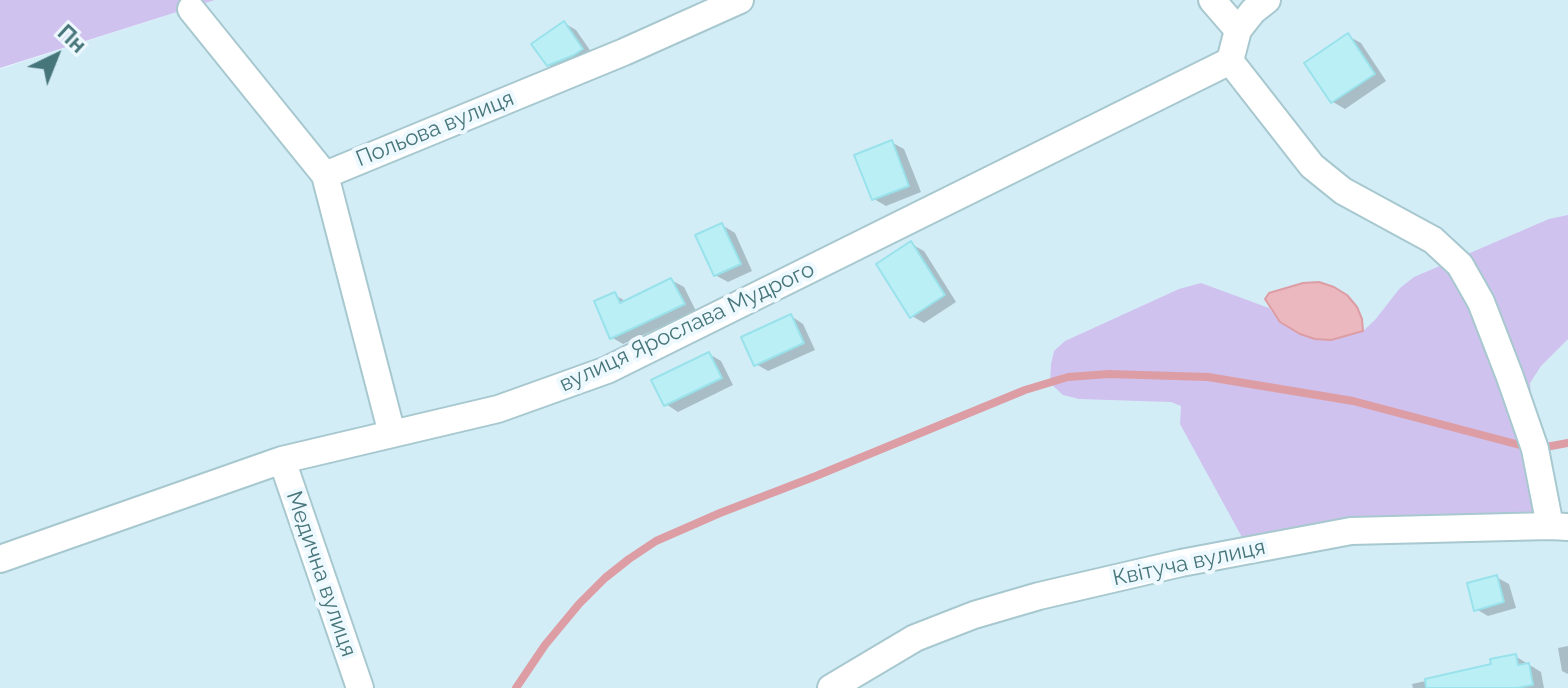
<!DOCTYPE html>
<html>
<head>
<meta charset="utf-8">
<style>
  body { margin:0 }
  #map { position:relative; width:1568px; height:688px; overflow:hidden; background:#e6f6fe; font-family:Raleway,sans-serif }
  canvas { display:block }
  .north { position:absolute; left:16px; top:16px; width:80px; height:80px; -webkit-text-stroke:6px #eef9ff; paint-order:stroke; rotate:43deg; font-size:22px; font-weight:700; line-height:32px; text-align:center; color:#47767a }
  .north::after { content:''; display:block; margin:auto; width:28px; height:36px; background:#47767a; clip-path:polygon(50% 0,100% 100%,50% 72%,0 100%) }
</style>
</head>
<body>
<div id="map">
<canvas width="1568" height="688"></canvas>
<div class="north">Пн</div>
</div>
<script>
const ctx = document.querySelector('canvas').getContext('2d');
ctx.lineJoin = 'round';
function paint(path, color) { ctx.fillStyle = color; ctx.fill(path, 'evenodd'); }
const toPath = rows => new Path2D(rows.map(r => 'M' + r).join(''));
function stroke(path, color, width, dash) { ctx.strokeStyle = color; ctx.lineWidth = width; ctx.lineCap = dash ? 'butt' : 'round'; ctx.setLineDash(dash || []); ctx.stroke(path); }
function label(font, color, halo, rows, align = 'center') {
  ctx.font = font + ' Raleway,sans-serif'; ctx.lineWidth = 8; ctx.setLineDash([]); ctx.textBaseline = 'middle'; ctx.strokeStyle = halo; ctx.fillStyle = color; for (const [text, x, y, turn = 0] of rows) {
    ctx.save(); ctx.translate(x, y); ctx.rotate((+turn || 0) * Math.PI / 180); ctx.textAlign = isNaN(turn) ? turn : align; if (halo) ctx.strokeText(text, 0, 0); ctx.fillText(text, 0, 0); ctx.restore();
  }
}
paint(toPath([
  [215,0,1568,0,1568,688,0,688,0,69]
]), '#d3edf7');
paint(toPath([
  [0,0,215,0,0,68],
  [1568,215,1568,339,1541,366,1530,383,1535,449,1550,526,1249,550,1180,424,1181,406,1171,402,1079,399,1063,395,1050,383,1051,364,1054,351,1065,341,1179,289,1201,283,1269,308,1280,322,1348,336,1363,331,1375,320,1400,288,1414,277,1549,219]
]), '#d0c2ee');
const water = toPath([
  [1319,282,1334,287,1347,295,1357,307,1362,319,1363,331,1331,340,1315,339,1300,334,1280,322,1265,299,1269,293,1303,283,1319,282]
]);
paint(water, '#eab8be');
stroke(water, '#dd9da4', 2);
paint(toPath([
  [564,23,576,30,594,56,561,72,548,65],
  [1348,36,1361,43,1386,81,1345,109,1333,102],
  [891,142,904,149,921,192,886,206,874,199],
  [722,225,735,233,752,271,728,282,715,275],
  [911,244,924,251,956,302,924,323,912,316],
  [671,280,684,287,696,311,623,344,611,337,615,295,627,302],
  [791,316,803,324,815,350,768,371,756,364],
  [709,354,721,361,733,385,678,412,666,404],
  [1496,577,1509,584,1516,608,1488,616,1476,609],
  [1568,646,1568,674,1562,671,1558,648],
  [1515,656,1541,672,1544,688,1413,688,1412,684,1494,666]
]), '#0003');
stroke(toPath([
  [516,688,545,645,579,604,605,578,629,559,656,541,720,513,816,476,1025,390,1068,377,1109,374,1208,377,1353,401,1535,449,1568,443]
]), '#dd9da4', 8);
const building = toPath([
  [564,21,583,49,574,55,547,66,531,44,564,21],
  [1348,33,1375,74,1331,103,1304,63,1348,33],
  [892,140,909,186,872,200,854,155,892,140],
  [722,223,741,264,714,276,695,235,722,223],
  [911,241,945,295,910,318,876,264,911,241],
  [671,278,685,304,610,339,594,301,615,292,620,303,671,278],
  [791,314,804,343,754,366,741,337,791,314],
  [709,352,722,378,664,406,651,380,709,352],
  [1497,575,1504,602,1474,611,1467,583,1497,575],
  [1516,654,1518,665,1529,663,1533,685,1517,688,1426,688,1425,679,1491,664,1490,659,1516,654]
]);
paint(building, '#bbeff6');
stroke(building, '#99e2eb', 2);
const street = toPath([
  [1212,0,1238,30],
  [191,9,325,175,624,52,740,0],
  [1230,61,1312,166,1343,191,1433,240,1460,265,1481,302,1510,377,1535,449,1550,526],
  [325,175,392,434],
  [282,460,360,688],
  [0,559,282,460,498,409,607,370,1230,61,1238,30,1253,11,1267,0],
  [831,688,915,638,974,615,1039,596,1181,563,1351,531,1550,526,1568,527]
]);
stroke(street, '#a7c8cf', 30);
stroke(street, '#fff', 26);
label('22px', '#47767a', '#eef9ff', [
  ["Польова вулиця",435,129,-22],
  ["вулиця Ярослава Мудрого",687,327,-25],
  ["Квітуча вулиця",1189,563,-12],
  ["Медична вулиця",321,574,71]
]);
</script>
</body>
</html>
